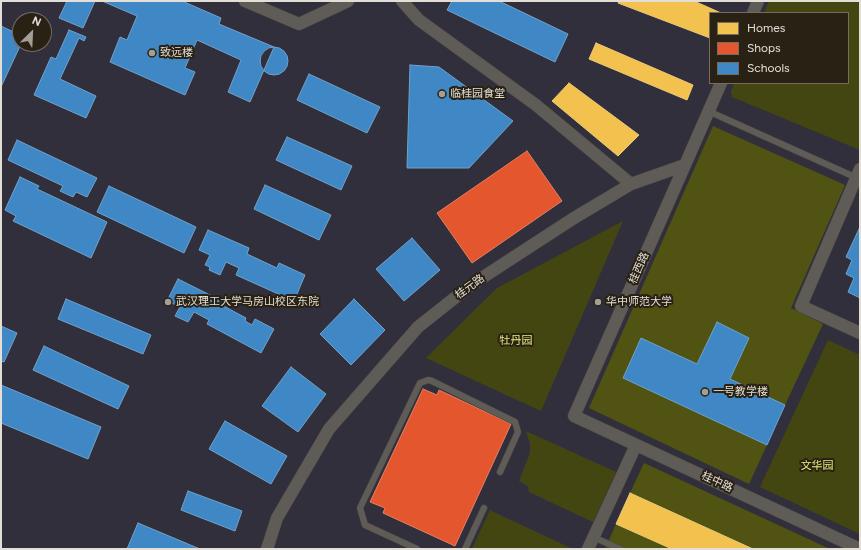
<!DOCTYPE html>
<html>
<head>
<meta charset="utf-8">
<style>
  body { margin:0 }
  #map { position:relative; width:861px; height:550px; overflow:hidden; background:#2d2922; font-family:Figtree,sans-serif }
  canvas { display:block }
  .frame { position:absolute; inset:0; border:2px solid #e3ded6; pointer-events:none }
  .legend { position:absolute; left:709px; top:12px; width:140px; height:72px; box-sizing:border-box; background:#282114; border:1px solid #736d62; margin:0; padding:5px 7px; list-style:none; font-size:12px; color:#e3ded6 }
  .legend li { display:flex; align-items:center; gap:8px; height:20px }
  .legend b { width:20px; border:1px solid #736d62 }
  .north { position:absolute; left:12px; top:12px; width:40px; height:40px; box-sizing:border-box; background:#282114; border:1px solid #736d62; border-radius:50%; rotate:24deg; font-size:11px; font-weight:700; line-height:16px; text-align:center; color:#e3ded6 }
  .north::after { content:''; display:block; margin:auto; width:14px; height:18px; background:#a39f97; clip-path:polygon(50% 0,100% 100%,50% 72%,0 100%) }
</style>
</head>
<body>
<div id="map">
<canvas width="861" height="550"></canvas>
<div class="frame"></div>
<ul class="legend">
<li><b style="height:11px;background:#f2c14e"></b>Homes</li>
<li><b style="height:11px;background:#e4572e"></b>Shops</li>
<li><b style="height:11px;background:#3f88c5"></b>Schools</li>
</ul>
<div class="north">N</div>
</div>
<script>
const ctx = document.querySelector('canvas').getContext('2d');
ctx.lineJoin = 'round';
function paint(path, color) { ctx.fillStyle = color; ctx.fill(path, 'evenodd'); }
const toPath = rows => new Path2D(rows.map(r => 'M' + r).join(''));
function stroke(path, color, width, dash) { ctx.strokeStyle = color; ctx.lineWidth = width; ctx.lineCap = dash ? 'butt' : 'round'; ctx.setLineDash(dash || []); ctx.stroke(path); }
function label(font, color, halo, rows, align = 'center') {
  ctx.font = font + ' Figtree,"Noto Sans SC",sans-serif'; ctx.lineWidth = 4; ctx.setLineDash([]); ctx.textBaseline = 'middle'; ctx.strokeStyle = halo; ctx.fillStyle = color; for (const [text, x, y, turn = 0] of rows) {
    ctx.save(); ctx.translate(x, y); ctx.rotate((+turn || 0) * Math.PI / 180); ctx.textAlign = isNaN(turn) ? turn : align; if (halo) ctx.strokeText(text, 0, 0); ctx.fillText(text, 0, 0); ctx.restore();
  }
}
paint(toPath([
  [1,1,860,1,860,549,1,549],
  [710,13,848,13,848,83,710,83],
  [20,20,44,20,44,44,20,44]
]), '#322f3d');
paint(toPath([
  [769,1,860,1,860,150,732,97,731,92,734,83,848,83,848,13,764,13],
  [623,221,541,411,426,358,497,288],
  [828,340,860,355,860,534,760,487],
  [526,431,616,472,593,522,529,492,528,486,519,481,530,453,530,444],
  [490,510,502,516,573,549,472,549]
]), '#444612');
paint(toPath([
  [713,126,845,185,791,308,823,324,785,405,730,379,749,338,717,323,697,364,641,338,623,378,767,445,749,484,589,408],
  [644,463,830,549,753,549,630,493],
  [616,524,672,549,605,549]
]), '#505312');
const homes = toPath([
  [619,1,694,1,721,13,710,13,710,38,618,3,619,1],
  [596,43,693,85,687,100,589,59,596,43],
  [569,83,639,135,618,156,552,101,569,83],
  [630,493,753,549,672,549,616,524,630,493]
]);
paint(homes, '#f2c14e');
stroke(homes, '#eeca77', 1);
const shops = toPath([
  [527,151,562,201,472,263,437,213,527,151],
  [423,389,437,395,439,390,511,424,455,546,383,513,385,508,370,502,423,389]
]);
paint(shops, '#e4572e');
stroke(shops, '#e48060', 1);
const schools = toPath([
  [67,1,95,1,83,28,59,18,67,1],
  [102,1,182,1,221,18,219,24,274,47,250,102,228,92,241,60,197,40,185,68,195,72,185,95,110,62,120,37,127,40,137,16,102,1],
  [452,1,499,1,568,34,555,62,447,10,452,1],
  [1,26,20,35,21,44,1,87,1,26],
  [69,30,86,37,84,41,79,38,60,79,96,96,86,118,34,95,51,57,56,59,69,30],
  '260 61a14 14 0 1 1 28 0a14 14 0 1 1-28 0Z',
  [410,65,439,67,513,121,469,168,407,168,410,65],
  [309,74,380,107,367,133,297,100,309,74],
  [287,137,352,166,341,190,276,160,287,137],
  [17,140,97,178,87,197,76,192,73,197,60,191,63,186,8,160,17,140],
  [20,177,39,186,37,189,107,222,91,258,13,221,16,216,5,210,20,177],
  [265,185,331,215,319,240,254,209,265,185],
  [109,186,196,227,184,253,97,212,109,186],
  [859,229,860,229,860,298,848,292,854,278,846,274,852,260,846,257,859,229],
  [208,230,249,248,247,254,277,268,279,263,305,275,294,301,236,275,239,268,226,262,220,275,209,270,210,267,205,265,210,255,199,250,208,230],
  [412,238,440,270,404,301,376,269,412,238],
  [178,279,220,300,218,303,246,318,245,321,252,325,255,319,274,329,261,353,207,324,209,320,194,312,188,322,175,316,180,307,167,301,178,279],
  [66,299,151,335,143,354,58,319,66,299],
  [354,299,385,330,351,365,320,334,354,299],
  [717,322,749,338,730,379,785,405,767,445,623,378,641,338,697,364,717,322],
  [1,326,17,333,4,362,1,361,1,326],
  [44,346,129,386,118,409,33,370,44,346],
  [291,367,326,394,298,432,262,406,291,367],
  [1,385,101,427,88,459,1,423,1,385],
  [225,421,287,456,271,484,209,449,225,421],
  [188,491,242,511,235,531,181,510,188,491],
  [138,523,200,549,127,549,138,523]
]);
paint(schools, '#3f88c5');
stroke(schools, '#70a2ca', 1);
const service = toPath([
  [708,111,857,178],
  [593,537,620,549],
  [417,549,365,525,360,508,420,383,428,380,432,381,515,422,518,432,500,472],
  [465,549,484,508]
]);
const minor = toPath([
  [245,1,299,24,348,1],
  [402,1,419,20,536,105,631,184],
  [753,13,758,1],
  [685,165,574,416,860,549],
  [860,169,801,306,860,333],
  [267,549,277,518,329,429,418,327,471,285,574,218,631,184,685,165,721,83],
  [588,549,636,445]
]);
stroke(service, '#4a4740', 7);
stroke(minor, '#4a4740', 13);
stroke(service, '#5f5b56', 6);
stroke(minor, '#5f5b56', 12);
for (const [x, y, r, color] of [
  [152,53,4,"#a39f97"],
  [442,94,4,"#a39f97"],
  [168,302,4,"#a39f97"],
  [598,302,4,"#a39f97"],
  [705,392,4,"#a39f97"]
]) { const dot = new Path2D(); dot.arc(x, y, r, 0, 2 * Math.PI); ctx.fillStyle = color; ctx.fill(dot); stroke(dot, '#282114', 1.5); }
label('11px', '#e3ded6', '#282114', [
  ["致远楼",160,53],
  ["临桂园食堂",450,94],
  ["武汉理工大学马房山校区东院",176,302],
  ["华中师范大学",606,302],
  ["一号教学楼",713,392]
], 'left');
label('11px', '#e3ded6', '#282114', [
  ["桂西路",639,268,-66],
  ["桂元路",470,287,-36],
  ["桂中路",717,482,25]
]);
label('11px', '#e4ec74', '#282114', [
  ["牡丹园",516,341],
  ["文华园",817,466]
]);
</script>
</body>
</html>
